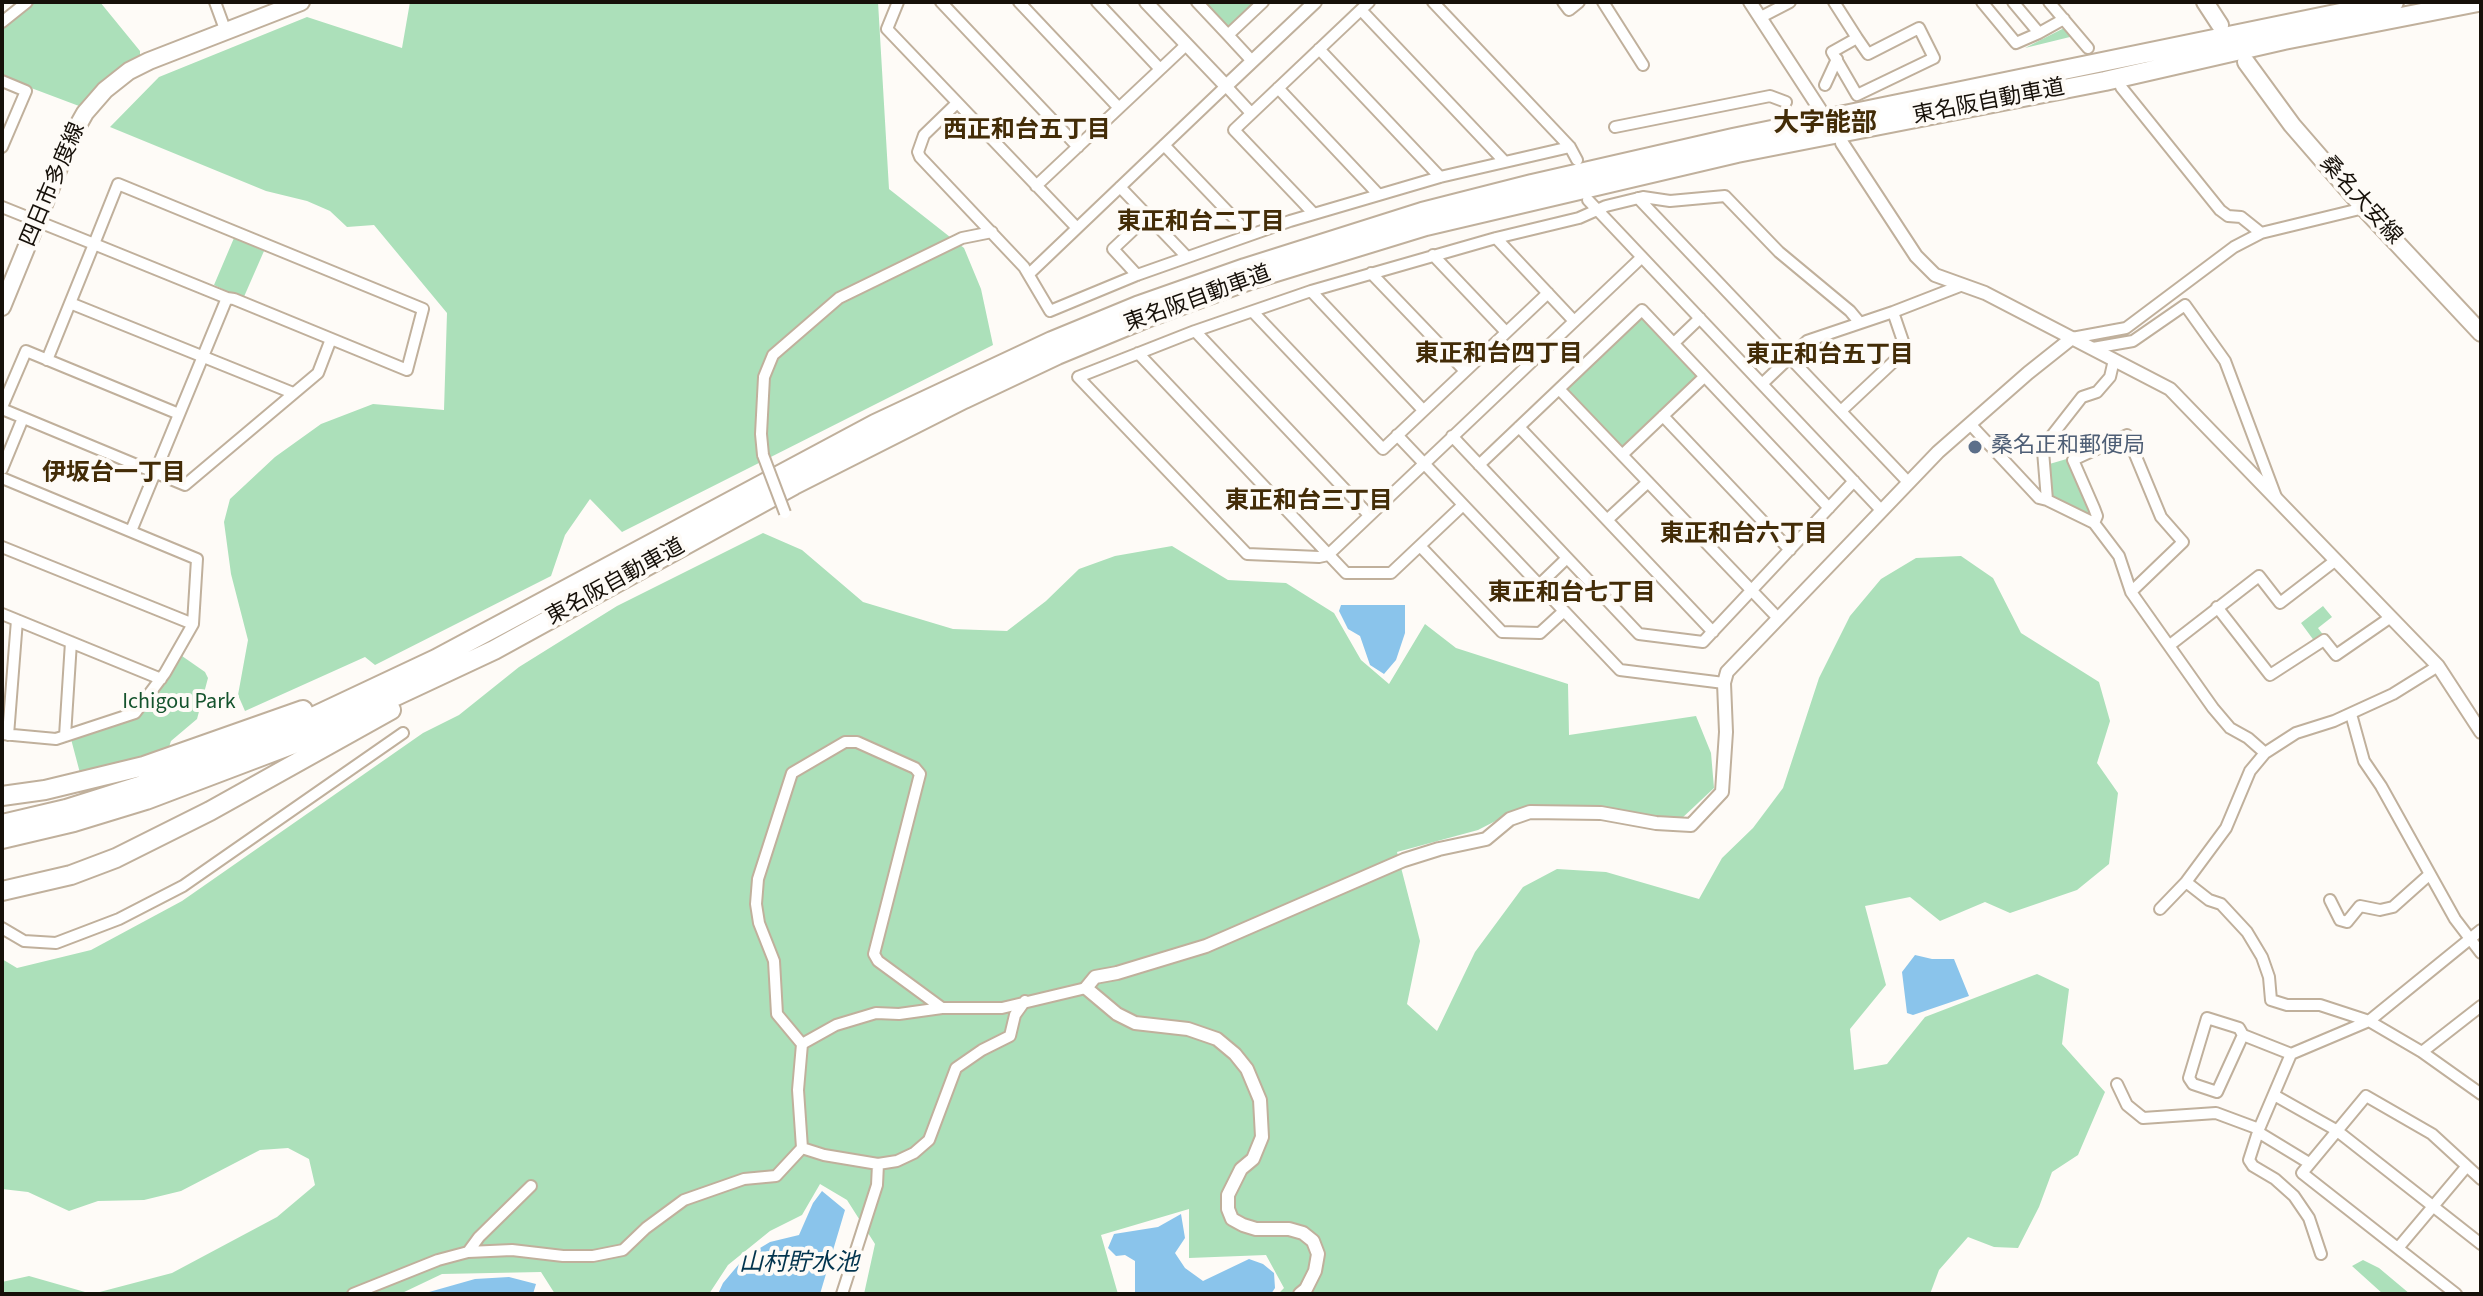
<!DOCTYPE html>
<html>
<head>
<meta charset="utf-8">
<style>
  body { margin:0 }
  #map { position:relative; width:2483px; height:1296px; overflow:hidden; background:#fefbf7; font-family:"Source Sans 3",sans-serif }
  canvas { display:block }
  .frame { position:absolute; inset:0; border:4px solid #161009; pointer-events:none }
</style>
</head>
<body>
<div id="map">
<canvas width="2483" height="1296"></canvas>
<div class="frame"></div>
</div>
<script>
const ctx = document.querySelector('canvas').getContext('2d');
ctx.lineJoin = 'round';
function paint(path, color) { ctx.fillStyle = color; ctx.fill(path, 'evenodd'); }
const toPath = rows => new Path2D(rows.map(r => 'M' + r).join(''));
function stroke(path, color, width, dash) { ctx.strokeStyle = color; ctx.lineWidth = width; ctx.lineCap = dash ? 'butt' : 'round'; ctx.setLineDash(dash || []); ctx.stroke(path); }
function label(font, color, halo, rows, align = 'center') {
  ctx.font = font + ' "Source Sans 3","Noto Sans JP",sans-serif'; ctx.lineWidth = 8; ctx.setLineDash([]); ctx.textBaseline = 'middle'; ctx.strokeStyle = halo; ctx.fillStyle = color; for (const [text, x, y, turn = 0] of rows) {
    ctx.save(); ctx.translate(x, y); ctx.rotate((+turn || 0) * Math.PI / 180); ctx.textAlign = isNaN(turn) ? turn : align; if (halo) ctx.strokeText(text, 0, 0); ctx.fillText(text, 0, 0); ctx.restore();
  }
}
paint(toPath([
  [35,2,100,2,140,51,140,56,107,77,79,106,2,77,2,28],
  [410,2,878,2,889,189,964,248,981,289,993,345,622,532,590,499,565,535,551,576,375,665,365,657,245,711,238,695,248,640,231,574,224,522,230,499,275,457,321,424,373,404,444,410,447,313,374,225,347,227,330,211,307,201,266,191,110,127,159,77,307,17,402,48],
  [1202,2,1257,2,1230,28,1226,28],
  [2066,27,2074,36,2025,48],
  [234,238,264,251,243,299,214,285],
  [1640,317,1644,317,1698,374,1698,378,1624,448,1566,391,1566,387],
  [2070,458,2095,515,2092,520,2049,499,2046,465],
  [763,533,802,550,863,602,953,629,1007,631,1046,601,1079,569,1115,556,1172,546,1228,580,1286,583,1334,613,1361,660,1389,684,1425,624,1456,648,1568,684,1569,735,1696,716,1711,753,1714,788,1680,820,1598,807,1519,809,1478,830,1397,852,1420,941,1407,1004,1437,1031,1475,952,1523,887,1557,869,1606,872,1699,899,1722,858,1753,828,1783,788,1819,678,1850,616,1881,579,1916,558,1961,556,1993,578,2021,633,2099,682,2110,721,2097,763,2118,793,2109,864,2077,890,2010,913,1985,902,1940,921,1910,897,1865,906,1886,985,1850,1029,1854,1070,1887,1064,1925,1017,2037,974,2069,989,2062,1044,2105,1092,2078,1155,2052,1172,2039,1207,2018,1248,1994,1247,1968,1237,1939,1270,1930,1294,1278,1294,1284,1288,1266,1255,1189,1258,1189,1209,1101,1235,1118,1294,864,1294,875,1244,847,1200,820,1184,802,1215,770,1231,728,1265,709,1294,555,1294,541,1272,442,1274,400,1294,2,1294,2,1282,29,1276,92,1294,172,1273,277,1217,315,1185,309,1159,288,1148,260,1150,181,1191,144,1200,98,1201,69,1211,28,1192,2,1189,2,959,17,968,91,950,182,901,423,733,459,715,519,667,617,606],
  [2323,606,2332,617,2318,628,2324,636,2315,642,2301,623],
  [182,656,205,672,208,678,197,719,171,741,168,750,133,763,80,773,71,739,136,717,165,683],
  [2363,1260,2379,1268,2410,1294,2383,1294,2352,1266]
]), '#ace0ba');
paint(toPath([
  [1341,605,1405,605,1405,633,1396,660,1384,674,1370,665,1360,636,1348,629,1339,611],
  [1915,955,1932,959,1954,959,1969,996,1913,1015,1907,1013,1902,972],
  [822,1191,845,1210,820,1294,718,1294,723,1283,745,1257,770,1242,799,1235,813,1203],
  [1181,1214,1185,1238,1175,1253,1185,1268,1203,1281,1249,1259,1263,1264,1274,1273,1275,1288,1271,1294,1135,1294,1135,1261,1125,1255,1116,1256,1108,1248,1114,1234,1158,1227],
  [509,1277,536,1284,533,1294,422,1294,475,1279]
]), '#8ac4eb');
const minor = toPath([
  [215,2,226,32],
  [898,2,887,29,1077,228],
  [941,2,1078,147],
  [1019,2,1119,108],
  [1097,2,1160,69],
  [1197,2,1228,35,1263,2],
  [1433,2,1570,147,1577,160],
  [1563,2,1569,10,1579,2],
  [1603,2,1643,65],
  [1834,2,1857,38,1868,54,1919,28,1934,58,1857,95,1832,52,1857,38],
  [1982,2,2016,43,2039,33],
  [2013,2,2039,33,2064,19],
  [2049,2,2088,48],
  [1361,10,1504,161],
  [1761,17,1790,2],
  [2,22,27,2],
  [1228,35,1252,61],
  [1319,49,1440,177],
  [2,81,26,91,2,147],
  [1825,85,1837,59],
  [2121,87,2220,210,2228,216,2241,217,2261,233],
  [1278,88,1378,194],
  [957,103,924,135,918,152,920,157,1024,267,1050,311,1137,275,1290,221,1440,177,1570,147],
  [1615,127,1770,96,1786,102],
  [1164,145,1250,235],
  [1036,186,1186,45],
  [1120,187,1187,257],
  [1638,198,1908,482],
  [1588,200,1881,510],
  [2,207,94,244,227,298,234,299,407,370,423,309,118,184,94,244,47,360],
  [1314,214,1234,130,1369,2],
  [1496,238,1574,321],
  [1433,255,1506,332],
  [1642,257,1328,555,1319,557,1247,554,1078,377,1195,331,1311,291,1496,238,1579,218,1606,206,1643,197,1670,201,1725,196,1779,252,1850,311,1860,323],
  [1371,273,1465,371],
  [1029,274,1226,86,1251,113],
  [1137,275,1113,249,1148,216],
  [1311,291,1423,410],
  [70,303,293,393],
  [1253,312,1383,449,1548,293],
  [1195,331,1369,515],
  [2072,338,2126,328,2234,247,2261,233,2364,208],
  [1674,343,1700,318],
  [2093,348,2133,341,2185,305,2225,361,2276,497],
  [1138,353,1346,573,1391,573,1463,505],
  [2114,360,2110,377,2097,392,2082,397,2046,443,2043,451,2047,500,2094,523,2119,556,2131,592,2213,708,2230,728,2248,738,2265,753],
  [1762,384,1807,341,1893,312,1960,286],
  [1559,389,1777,617],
  [2,407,26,351,179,414],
  [2,409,185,485,318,373,331,339],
  [1841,411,1906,350,1893,312],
  [1663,416,1790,550],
  [1970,424,2039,498,2047,500],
  [1519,427,1713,632],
  [1397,435,1620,670,1724,683],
  [1452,436,1639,634,1703,642,1854,481],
  [763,455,761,434,764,377,773,355,839,298,962,238,992,232],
  [1622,455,1704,377],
  [1479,465,1642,310,1829,508],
  [2,469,23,418],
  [2,478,197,559,193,624,165,673,135,713,56,739,2,734],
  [1607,520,1648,482],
  [2094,523,2097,516,2094,508,2073,460,2127,435,2161,517,2183,542,2131,592],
  [131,531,227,298],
  [1420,546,1502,632,1540,633,1564,611],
  [2,547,193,624],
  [1539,585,1567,558],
  [2217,607,2270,675,2324,640,2336,655,2391,617],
  [2,614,161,679],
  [2170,645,2259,576,2280,603,2336,560],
  [2351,714,2364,761,2381,786,2455,919,2481,953],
  [8,735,17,620],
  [65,736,71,642],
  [2186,882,2209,900,2221,904,2247,932,2262,957,2269,977,2271,1000,2287,1005,2320,1005,2369,1021,2422,1052,2481,1094],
  [2330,900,2340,920,2347,922,2360,906,2380,910,2393,907,2430,874],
  [2160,909,2186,882,2226,828,2250,771,2265,753,2296,733,2334,721,2393,694,2438,666],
  [2,928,24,941,56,943,119,919,183,886,403,733],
  [2243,1035,2239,1028,2207,1018,2189,1078,2193,1084,2217,1092,2243,1035,2291,1054],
  [802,1044,836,1025,876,1013,899,1014,942,1008,1002,1008,1086,988],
  [2422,1052,2481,1006],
  [2117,1084,2127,1105,2143,1118,2216,1113,2259,1129],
  [2274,1095,2336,1130,2481,1244],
  [2258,1132,2309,1163],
  [802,1148,824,1155,878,1164,877,1185,842,1294],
  [878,1164,897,1161,914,1153,929,1140,956,1068,982,1050,1010,1036,1015,1015,1025,1001],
  [2398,1248,2467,1166],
  [468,1252,479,1237,531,1186],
  [2321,1254,2309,1218,2294,1196,2275,1179,2253,1166,2249,1160,2259,1129,2291,1054,2369,1021,2481,930],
  [353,1294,438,1260,468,1252,512,1250,563,1256,593,1256,623,1250,646,1228,684,1200,744,1179,776,1176,802,1148,798,1090,802,1044,777,1014,774,961,759,923,756,904,758,879,792,773,845,742,857,742,915,768,920,774,874,954,878,961,942,1008],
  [2456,1294,2302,1173,2366,1096,2432,1134,2481,1179]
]);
const tertiary = toPath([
  [1146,2,1226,86,1315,2],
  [1750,2,1821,111],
  [1842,143,1916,256,1935,275,1985,293,2170,389,2438,666,2481,732],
  [1300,1294,1306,1289,1315,1271,1318,1254,1313,1241,1303,1233,1289,1229,1256,1229,1243,1225,1232,1219,1228,1209,1228,1195,1241,1169,1253,1159,1262,1137,1260,1100,1247,1069,1235,1054,1217,1039,1188,1029,1135,1023,1117,1014,1086,988,1095,977,1117,973,1206,946,1404,860,1439,849,1486,839,1510,819,1530,812,1601,813,1656,823,1691,825,1722,792,1726,732,1724,683,1727,672,1938,452,2028,373,2072,338]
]);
const primary = toPath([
  [2205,2,2220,25],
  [2246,62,2292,125,2364,208,2481,333],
  [2,307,72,136,85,113,105,90,129,71,149,61,301,2]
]);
const motorway = toPath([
  [2,796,45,790,144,766,303,710],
  [2,824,66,809,142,785,212,761,283,731,436,659,875,424,1052,341,1137,306,1245,268,1422,212,1532,184,1733,138,2394,2],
  [2,839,74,822,146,800,291,745,494,650,794,485,964,399,1057,355,1144,319,1250,280,1426,226,1737,153,2105,81,2284,40,2478,2],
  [2,891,71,875,116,858,210,811,391,710]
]);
stroke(minor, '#c0b09c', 14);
stroke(tertiary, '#c0b09c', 16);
stroke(primary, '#c0b09c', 20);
stroke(motorway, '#c0b09c', 22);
stroke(minor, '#fff', 10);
stroke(tertiary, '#fff', 12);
stroke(primary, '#fff', 16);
stroke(motorway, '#fff', 18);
const minorBridge = toPath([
  [763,455,785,513]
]);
stroke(minorBridge, '#c0b09c', 14, []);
stroke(minorBridge, '#fff', 10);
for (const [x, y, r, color] of [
  [1975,447,8,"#5c6f8a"]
]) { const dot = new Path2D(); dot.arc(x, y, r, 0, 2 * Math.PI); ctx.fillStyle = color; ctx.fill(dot); stroke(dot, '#fefbf7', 3); }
label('22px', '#161009', '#fefbf7', [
  ["東名阪自動車道",1989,103,-11],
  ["四日市多度線",54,185,-67],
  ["桑名大安線",2360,201,48],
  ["東名阪自動車道",1198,300,-20],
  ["東名阪自動車道",616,583,-29]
]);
label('22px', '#4e5e75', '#fefbf7', [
  ["桑名正和郵便局",1991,447]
], 'left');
label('22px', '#14532d', '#fefbf7', [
  ["Ichigou Park",179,703]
]);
label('bold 24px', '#432c07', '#fefbf7', [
  ["西正和台五丁目",1027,132],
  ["東正和台二丁目",1201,224],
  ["東正和台四丁目",1499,356],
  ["東正和台五丁目",1830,357],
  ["伊坂台一丁目",114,475],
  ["東正和台三丁目",1309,503],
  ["東正和台六丁目",1744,536],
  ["東正和台七丁目",1572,595]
]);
label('italic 24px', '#02344e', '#fefbf7', [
  ["山村貯水池",799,1265]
]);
label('bold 26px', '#432c07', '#fefbf7', [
  ["大字能部",1825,125]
]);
</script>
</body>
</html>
